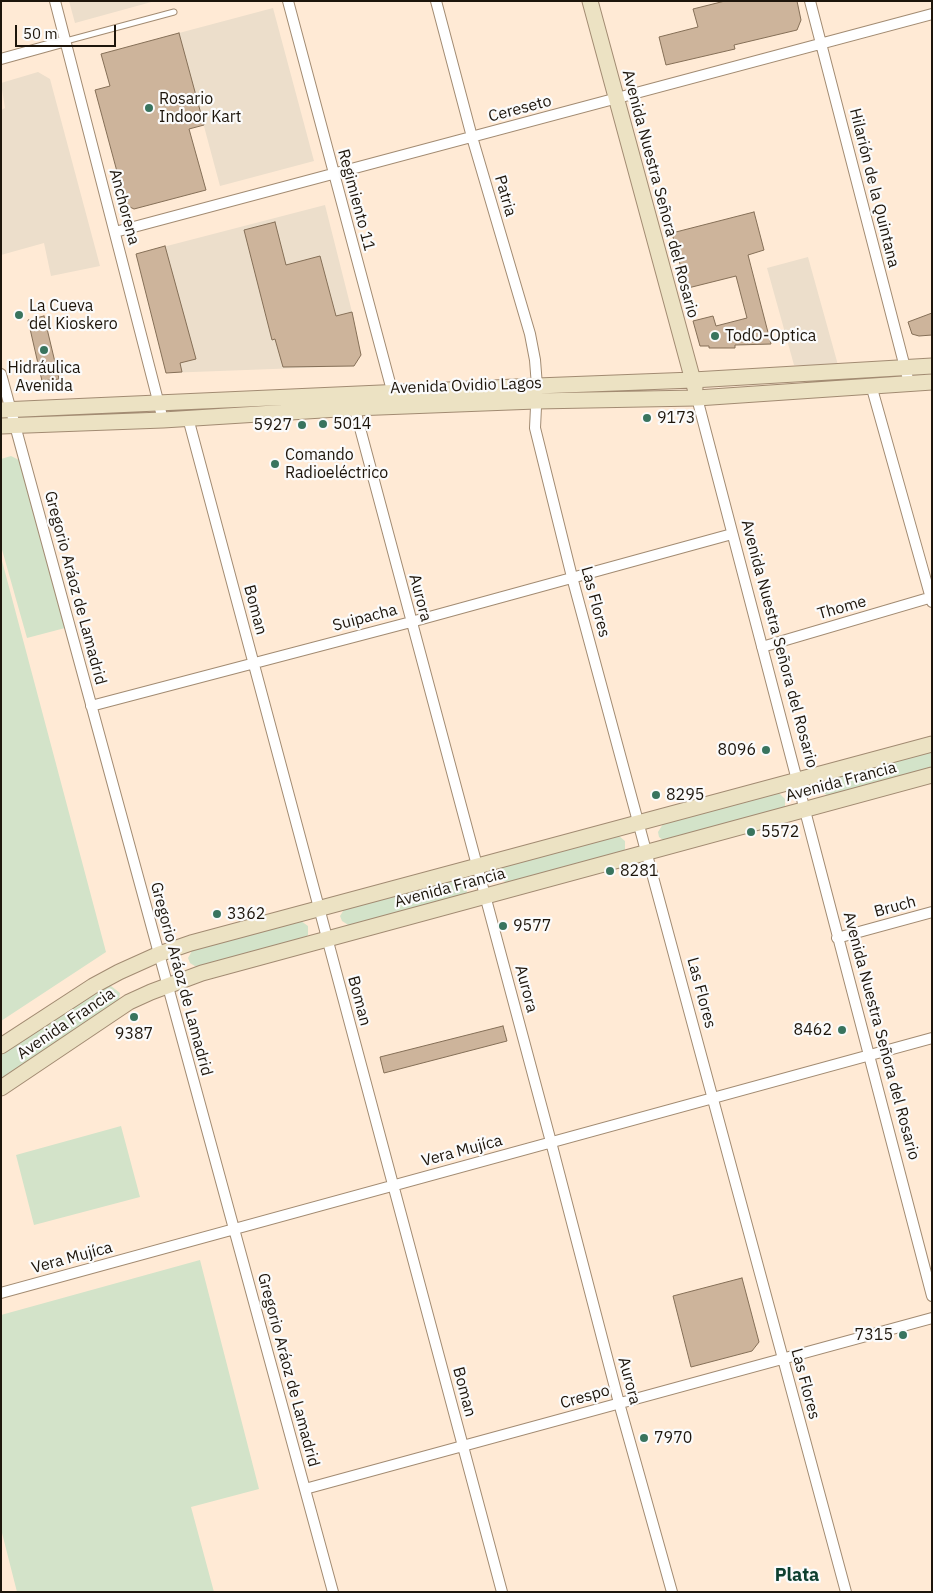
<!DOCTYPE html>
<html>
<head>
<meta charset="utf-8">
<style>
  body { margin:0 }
  #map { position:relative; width:933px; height:1593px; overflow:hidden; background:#ffead5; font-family:"IBM Plex Sans",sans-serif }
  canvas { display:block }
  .frame { position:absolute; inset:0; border:2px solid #1d150b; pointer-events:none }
  .scale { position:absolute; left:15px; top:25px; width:101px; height:22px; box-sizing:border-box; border:2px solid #1d150b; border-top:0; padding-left:6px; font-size:15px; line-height:18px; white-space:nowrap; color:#1d150b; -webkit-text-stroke:4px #fbfbfb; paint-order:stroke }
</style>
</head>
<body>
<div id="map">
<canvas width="933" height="1593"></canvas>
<div class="frame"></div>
<div class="scale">50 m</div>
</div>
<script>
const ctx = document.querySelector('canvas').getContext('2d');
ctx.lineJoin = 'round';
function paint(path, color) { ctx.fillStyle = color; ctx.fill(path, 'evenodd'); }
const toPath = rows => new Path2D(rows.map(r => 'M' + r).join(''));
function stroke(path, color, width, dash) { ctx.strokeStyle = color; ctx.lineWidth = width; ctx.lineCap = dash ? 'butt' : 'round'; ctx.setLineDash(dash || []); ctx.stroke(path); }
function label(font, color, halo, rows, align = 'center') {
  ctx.font = font + ' "IBM Plex Sans",sans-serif'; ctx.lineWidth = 4.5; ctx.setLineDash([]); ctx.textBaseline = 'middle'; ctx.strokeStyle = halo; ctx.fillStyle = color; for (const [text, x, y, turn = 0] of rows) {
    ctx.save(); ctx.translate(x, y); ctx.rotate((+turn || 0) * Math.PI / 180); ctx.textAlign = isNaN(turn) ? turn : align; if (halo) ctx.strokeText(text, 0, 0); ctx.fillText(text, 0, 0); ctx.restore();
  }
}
paint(toPath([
  [69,1,155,1,75,23],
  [273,8,314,161,220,186,179,33],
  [38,72,50,79,100,266,51,276,44,243,1,255,1,110,5,108,1,83],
  [325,205,352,312,312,321,326,367,166,373,136,254],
  [808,257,838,365,794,365,767,268]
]), '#ecdecb');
paint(toPath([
  [11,456,19,460,65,628,27,638,1,546,1,459],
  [1,557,106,952,1,1021],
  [932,750,932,770,830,797,822,792,820,787,825,779],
  [774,793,779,793,785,799,785,807,783,810,663,840,659,837,658,832,663,824],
  [614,836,619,836,625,841,625,849,622,853,509,884,500,879,499,874,504,865],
  [460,879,466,884,467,892,464,895,350,926,342,921,340,916,345,908],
  [297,921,301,921,308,926,308,935,305,938,198,968,190,963,188,958,193,949],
  [107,986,111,986,120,993,119,999,116,1004,1,1079,1,1055],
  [121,1126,140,1197,34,1225,16,1155],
  [200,1260,259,1489,191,1507,214,1592,17,1592,1,1529,1,1315]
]), '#d3e3c9');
const building = toPath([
  [725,1,797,1,801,20,797,30,734,45,735,49,666,65,659,37,698,27,693,9,725,1],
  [179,33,204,125,189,129,206,190,134,209,126,205,95,90,110,86,101,54,179,33],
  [754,212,764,250,748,255,771,344,735,345,735,348,709,348,709,346,700,346,693,321,713,316,716,326,747,318,736,276,688,288,684,271,682,272,672,233,754,212],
  [275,222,286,265,320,256,336,316,352,312,361,355,354,366,283,367,275,339,272,340,244,230,275,222],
  [165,246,196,359,180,363,182,372,166,373,136,254,165,246],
  [932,313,932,335,919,336,912,334,908,322,932,313],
  [44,316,59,379,42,381,28,320,44,316],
  [503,1026,507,1041,384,1073,380,1057,503,1026],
  [742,1278,759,1342,752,1351,691,1367,673,1296,742,1278]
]);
paint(building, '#cdb49b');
stroke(building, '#856f57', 1);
const lane = toPath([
  [66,41,174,12]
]);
const street = toPath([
  [55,1,163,420],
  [288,1,394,398],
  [436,1,472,137,530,334,535,360,537,386,535,428,572,577,846,1592],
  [810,1,909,383],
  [1,59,66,41],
  [115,232,932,14],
  [1,374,333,1592],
  [871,385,932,602],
  [697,398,932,1296],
  [353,402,551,1142,619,1403,672,1592],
  [188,418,502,1592],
  [762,647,932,597],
  [91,706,411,622,732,534],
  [837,938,932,912],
  [1,1293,932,1038],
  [305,1489,932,1318]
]);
const secondary = toPath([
  [590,1,695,388],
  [1,410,537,386,693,380,932,366],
  [1,426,163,420,354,408,536,401,697,398,932,382],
  [1,1046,93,986,119,972,159,954,191,943,932,744],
  [1,1088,129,1002,151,992,202,973,932,775]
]);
stroke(lane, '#a28b72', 7);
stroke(street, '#a28b72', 12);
stroke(secondary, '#a28b72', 17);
stroke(lane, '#fff', 5);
stroke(street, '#fff', 10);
stroke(secondary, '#ece2c3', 15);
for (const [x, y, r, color] of [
  [149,108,5,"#39745e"],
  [19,315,5,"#39745e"],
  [715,336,5,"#39745e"],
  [44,350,5,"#39745e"],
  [647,418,5,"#39745e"],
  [323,424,5,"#39745e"],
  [302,425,5,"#39745e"],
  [275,464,5,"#39745e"],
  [766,750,5,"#39745e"],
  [656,795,5,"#39745e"],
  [751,832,5,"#39745e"],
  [610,871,5,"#39745e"],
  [217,914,5,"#39745e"],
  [503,926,5,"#39745e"],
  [134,1017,5,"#39745e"],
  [842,1030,5,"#39745e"],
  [903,1335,5,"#39745e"],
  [644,1438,5,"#39745e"]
]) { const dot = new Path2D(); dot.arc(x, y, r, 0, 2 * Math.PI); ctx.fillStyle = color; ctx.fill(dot); stroke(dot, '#fbfbfb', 2); }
label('16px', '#1d150b', '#fbfbfb', [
  ["Rosario",159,99],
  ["Indoor Kart",159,117],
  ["La Cueva",29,306],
  ["del Kioskero",29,324],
  ["TodO-Optica",725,336],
  ["Hidráulica",44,368,"center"],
  ["Avenida",44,386,"center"],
  ["9173",657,418],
  ["5014",333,424],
  ["5927",292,425,"right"],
  ["Comando",285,455],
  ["Radioeléctrico",285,473],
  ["8096",756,750,"right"],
  ["8295",666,795],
  ["5572",761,832],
  ["8281",620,871],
  ["3362",227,914],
  ["9577",513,926],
  ["8462",832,1030,"right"],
  ["9387",134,1034,"center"],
  ["7315",893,1335,"right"],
  ["7970",654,1438]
], 'left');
label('16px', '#1d150b', '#fbfbfb', [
  ["Cereseto",520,109,-15],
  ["Hilarión de la Quintana",874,188,76],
  ["Avenida Nuestra Señora del Rosario",660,194,75],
  ["Patria",505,196,74],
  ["Regimiento 11",356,200,75],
  ["Anchorena",124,207,75],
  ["Avenida Ovidio Lagos",466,386,-2],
  ["Gregorio Aráoz de Lamadrid",75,588,75],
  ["Aurora",420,598,75],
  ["Las Flores",595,602,75],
  ["Thome",842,608,-16],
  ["Boman",255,610,75],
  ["Suipacha",365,618,-15],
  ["Avenida Nuestra Señora del Rosario",779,644,75],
  ["Avenida Francia",841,782,-15],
  ["Avenida Francia",450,888,-15],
  ["Bruch",895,907,-15],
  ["Gregorio Aráoz de Lamadrid",181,979,75],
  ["Aurora",526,989,75],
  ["Las Flores",701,993,75],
  ["Boman",359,1001,75],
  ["Avenida Francia",66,1024,-34],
  ["Avenida Nuestra Señora del Rosario",881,1036,75],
  ["Vera Mujíca",462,1151,-15],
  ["Vera Mujíca",72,1258,-15],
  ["Gregorio Aráoz de Lamadrid",288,1370,75],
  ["Aurora",629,1381,75],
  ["Las Flores",805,1384,75],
  ["Boman",464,1392,75],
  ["Crespo",585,1397,-16]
]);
label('bold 18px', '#0e4030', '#fbfbfb', [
  ["Plata",797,1576]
]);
</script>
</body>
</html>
